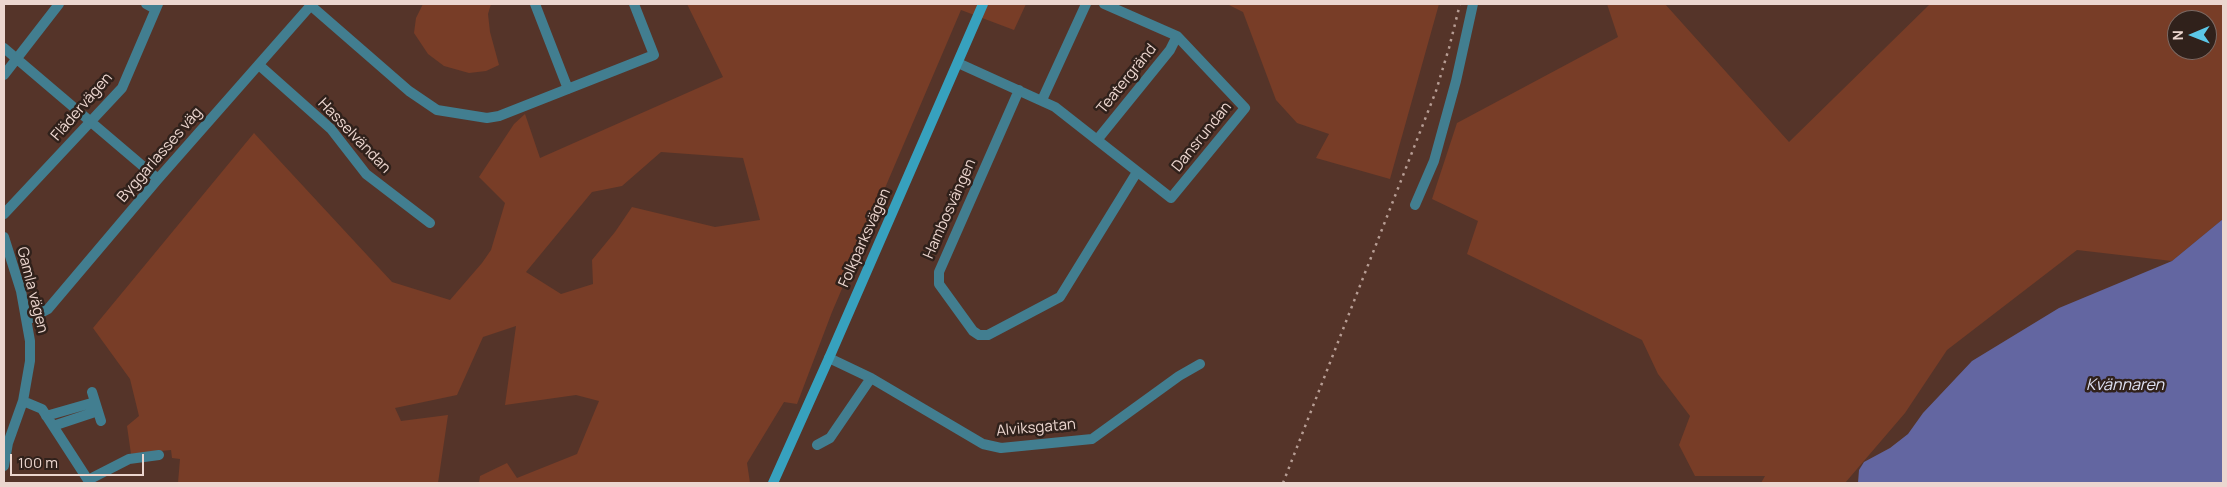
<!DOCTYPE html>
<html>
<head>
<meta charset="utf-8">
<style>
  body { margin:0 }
  #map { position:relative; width:2227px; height:487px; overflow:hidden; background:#553429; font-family:Manrope,sans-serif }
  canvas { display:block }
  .frame { position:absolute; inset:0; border:5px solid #ecd6cf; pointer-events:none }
  .north { position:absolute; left:2167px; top:10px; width:50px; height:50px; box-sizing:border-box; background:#30211b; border:1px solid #7b6963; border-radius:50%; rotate:269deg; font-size:14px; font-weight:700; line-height:20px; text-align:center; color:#ecd6cf }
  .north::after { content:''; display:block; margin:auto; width:18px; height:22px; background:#5cc7e7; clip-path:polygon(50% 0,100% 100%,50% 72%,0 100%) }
  .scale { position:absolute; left:10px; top:454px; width:134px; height:22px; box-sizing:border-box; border:2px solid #ecd6cf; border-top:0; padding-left:6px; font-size:15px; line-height:18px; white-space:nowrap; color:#ecd6cf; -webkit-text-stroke:4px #30211b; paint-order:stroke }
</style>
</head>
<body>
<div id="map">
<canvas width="2227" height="487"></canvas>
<div class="frame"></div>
<div class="north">N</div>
<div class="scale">100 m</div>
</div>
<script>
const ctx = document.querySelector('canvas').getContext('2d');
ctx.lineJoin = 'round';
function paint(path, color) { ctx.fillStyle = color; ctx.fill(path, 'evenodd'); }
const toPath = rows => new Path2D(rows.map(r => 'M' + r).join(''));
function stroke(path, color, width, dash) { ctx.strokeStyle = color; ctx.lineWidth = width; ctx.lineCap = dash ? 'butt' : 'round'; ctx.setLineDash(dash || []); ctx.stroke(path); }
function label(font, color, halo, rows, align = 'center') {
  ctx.font = font + ' Manrope,sans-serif'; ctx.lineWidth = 5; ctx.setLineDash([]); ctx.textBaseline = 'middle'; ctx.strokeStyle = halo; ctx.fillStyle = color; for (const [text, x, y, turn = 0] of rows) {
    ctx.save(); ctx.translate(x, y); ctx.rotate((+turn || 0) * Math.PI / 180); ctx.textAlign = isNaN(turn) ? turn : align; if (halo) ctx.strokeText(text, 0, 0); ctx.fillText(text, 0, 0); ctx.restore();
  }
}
paint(toPath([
  [423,4,491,4,488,14,490,32,499,65,486,71,469,73,444,66,428,54,414,33,416,18],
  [687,4,1026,4,1014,30,961,10,832,312,797,404,784,402,747,463,750,483,479,483,480,476,507,463,517,478,577,454,599,401,576,395,505,405,516,326,483,337,457,395,395,408,401,421,448,415,438,483,178,483,180,459,172,458,171,450,131,454,127,426,139,416,130,379,93,328,254,133,392,282,450,300,482,263,491,250,505,203,479,177,514,124,525,114,540,158,723,77],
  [661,152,743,158,760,220,715,227,632,207,615,232,592,260,593,284,561,294,526,272,592,192,622,186],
  [1227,4,1439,4,1390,179,1316,158,1329,134,1297,123,1276,100,1243,12],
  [1607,4,1665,4,1789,142,1930,4,2223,4,2223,219,2172,261,2077,250,1947,350,1905,413,1845,483,1761,483,1765,476,1695,476,1679,445,1690,416,1658,374,1642,340,1467,254,1478,221,1432,199,1457,123,1618,37],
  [2177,20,2207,20,2207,50,2177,50]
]), '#783d27');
paint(toPath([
  [2223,219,2223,483,1858,483,1859,470,1864,462,1890,448,1908,434,1923,413,1972,361,2059,308,2172,261]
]), '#6366a1');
stroke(toPath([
  [146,4,155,9],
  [309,4,409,91,437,110,487,118,499,116,654,55,634,4],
  [535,4,568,89],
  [4,48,158,179],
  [958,63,1055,107,1171,198,1245,108,1177,36,1104,4],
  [259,65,331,129,366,174,430,223],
  [4,75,59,4],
  [1019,90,939,272,939,284,973,331,979,335,988,335,1060,297,1137,172],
  [1042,100,1086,4],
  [1097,140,1170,50,1177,36],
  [1415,205,1434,161,1456,81,1473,4],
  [4,214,122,88,158,4],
  [4,237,21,291,30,341,30,361,23,401,8,443,4,466],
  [27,320,48,309,158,179,312,4],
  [829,358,871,378,983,444,1001,448,1092,439,1179,376,1200,364],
  [92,392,101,421],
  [23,401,42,409,88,480,129,459,159,455],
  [46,416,95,402],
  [53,426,98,411],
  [817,445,830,438,871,378]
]), '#427e90', 10);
stroke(toPath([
  [773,483,829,358,983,4]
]), '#37a1be', 10);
stroke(toPath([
  [1283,483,1436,91,1449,48,1460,4]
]), '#b79d94', 2.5, [2.5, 5]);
label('15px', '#ecd6cf', '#30211b', [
  ["Teatergränd",1127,79,-51],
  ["Flädervägen",82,107,-49],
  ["Hasselvändan",354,136,46],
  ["Dansrundan",1202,137,-51],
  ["Byggarlasses väg",160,155,-49],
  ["Hambosvängen",950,209,-66],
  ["Folkparksvägen",865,238,-66],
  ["Gamla vägen",32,290,76],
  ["Alviksgatan",1036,428,-5]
]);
label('italic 16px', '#dfe2f3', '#30211b', [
  ["Kvännaren",2125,386]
]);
</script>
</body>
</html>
